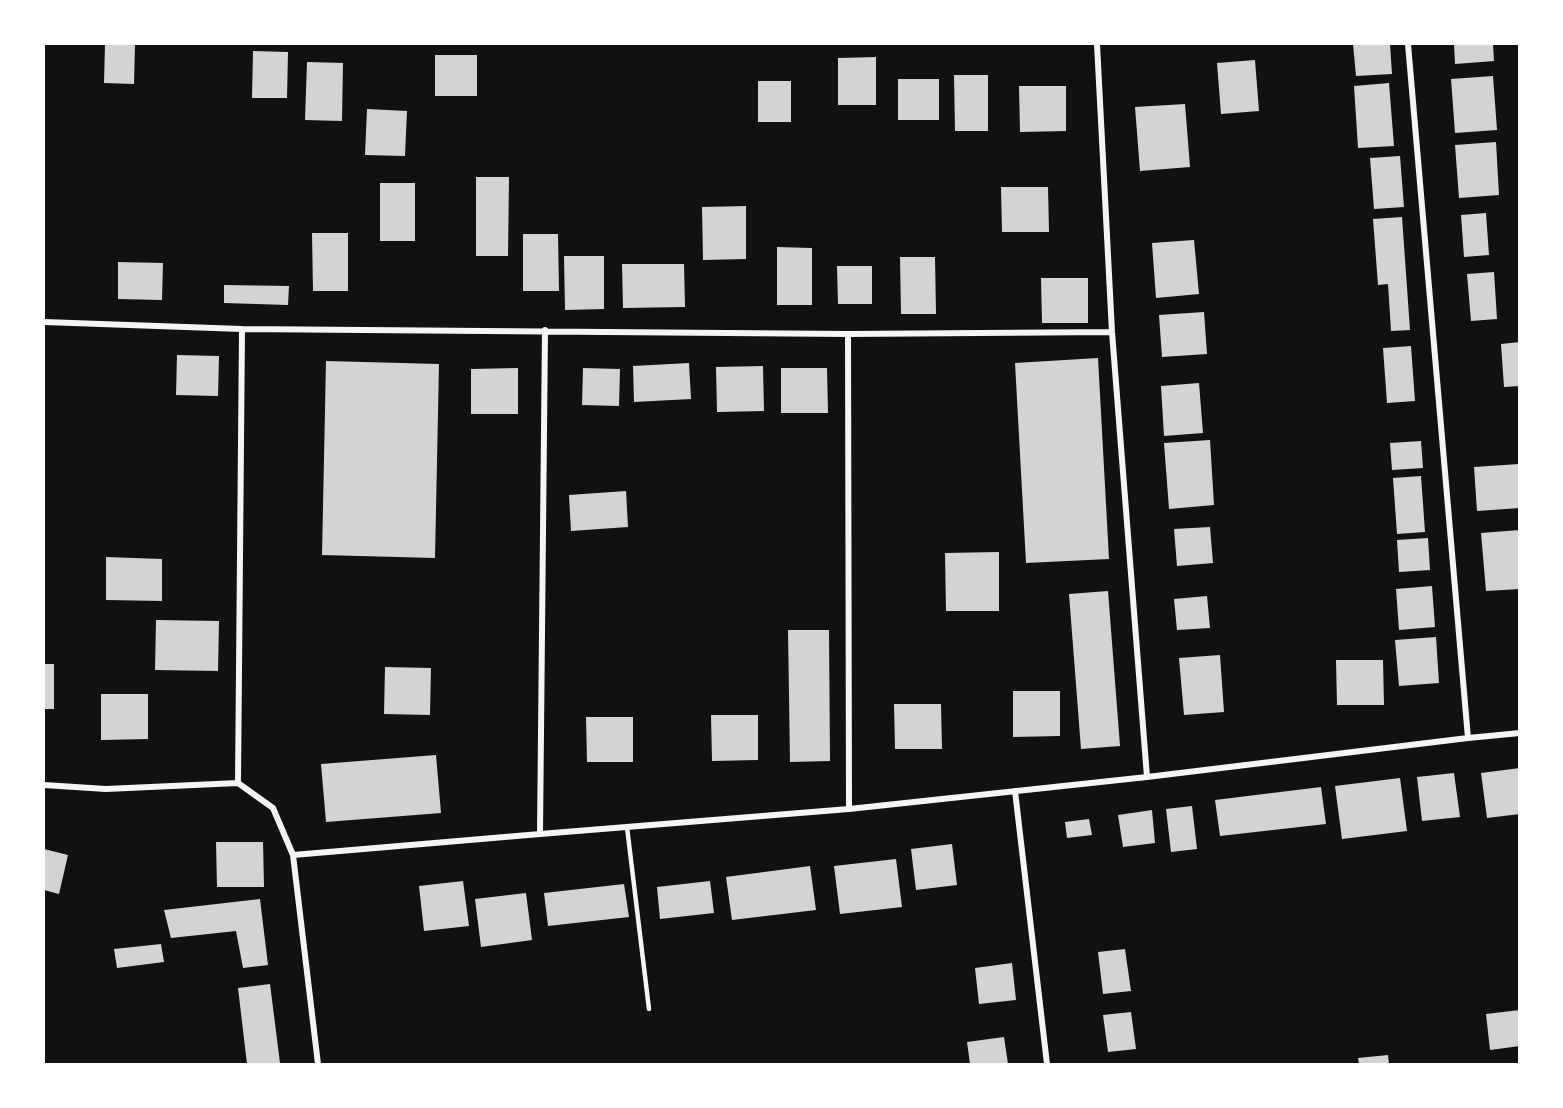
<!DOCTYPE html>
<html>
<head>
<meta charset="utf-8">
<style>
  body { margin:0 }
  #map { position:relative; width:1563px; height:1108px; overflow:hidden; background:#111; font-family:"PT Serif",serif }
  canvas { display:block }
  .frame { position:absolute; inset:0; border:45px solid #fff; pointer-events:none }
</style>
</head>
<body>
<div id="map">
<canvas width="1563" height="1108"></canvas>
<div class="frame"></div>
</div>
<script>
const ctx = document.querySelector('canvas').getContext('2d');
ctx.lineJoin = 'round';
function paint(path, color) { ctx.fillStyle = color; ctx.fill(path, 'evenodd'); }
const toPath = rows => new Path2D(rows.map(r => 'M' + r).join(''));
function stroke(path, color, width, dash) { ctx.strokeStyle = color; ctx.lineWidth = width; ctx.lineCap = dash ? 'butt' : 'round'; ctx.setLineDash(dash || []); ctx.stroke(path); }
paint(toPath([
  [105,44,135,44,134,84,104,83],
  [1353,44,1390,44,1392,74,1356,76],
  [1454,44,1493,44,1494,61,1455,64],
  [253,51,288,52,287,98,252,98],
  [435,55,477,55,477,96,435,96],
  [876,57,876,105,838,105,838,58],
  [1255,60,1259,111,1221,114,1217,63],
  [307,62,343,63,342,121,305,120],
  [954,75,988,75,988,131,955,131],
  [1493,76,1497,130,1455,133,1451,79],
  [898,79,939,79,939,120,898,120],
  [758,81,791,81,791,122,758,122],
  [1389,83,1394,146,1358,148,1354,86],
  [1019,86,1066,86,1066,131,1020,132],
  [1185,104,1190,167,1140,171,1135,107],
  [367,109,407,111,405,156,365,155],
  [1496,142,1499,195,1459,198,1455,145],
  [1400,156,1404,207,1374,209,1370,158],
  [476,177,509,177,508,256,476,256],
  [380,183,415,183,415,241,380,241],
  [1001,187,1048,187,1049,232,1002,232],
  [746,206,746,259,703,260,702,207],
  [1486,213,1489,255,1464,257,1461,215],
  [1402,217,1410,330,1391,331,1388,284,1378,285,1373,219],
  [312,233,348,233,348,291,313,291],
  [523,234,558,234,559,291,523,291],
  [1194,240,1199,294,1156,298,1152,243],
  [777,247,812,248,812,305,777,305],
  [564,256,604,256,604,309,565,310],
  [900,257,935,257,936,314,901,314],
  [118,262,163,263,162,300,118,299],
  [622,264,684,264,685,307,623,308],
  [837,266,872,266,872,304,838,304],
  [1494,272,1497,319,1471,321,1467,274],
  [1041,278,1088,278,1088,323,1042,323],
  [224,285,289,286,288,305,224,303],
  [1204,312,1207,354,1162,357,1159,315],
  [1520,342,1520,386,1504,387,1501,344],
  [1411,346,1415,401,1387,403,1383,348],
  [177,355,219,356,218,396,176,395],
  [1098,358,1109,559,1026,563,1015,363],
  [326,361,439,364,435,558,322,555],
  [689,363,691,399,634,402,633,366],
  [763,366,764,411,717,412,716,367],
  [518,368,518,414,471,414,471,369],
  [583,368,620,369,619,406,582,405],
  [781,368,827,368,828,413,781,413],
  [1199,383,1203,433,1164,436,1161,386],
  [1210,440,1214,505,1169,509,1164,443],
  [1421,441,1423,468,1392,470,1390,443],
  [1519,464,1520,508,1477,511,1474,467],
  [1421,476,1425,532,1397,534,1393,478],
  [626,491,628,527,571,531,569,495],
  [1210,527,1213,563,1177,566,1174,529],
  [1520,530,1520,589,1486,591,1481,533],
  [1428,538,1430,570,1399,572,1397,540],
  [999,552,999,611,946,611,945,553],
  [106,557,162,559,162,601,106,600],
  [1432,586,1435,627,1399,630,1396,589],
  [1108,591,1120,746,1081,749,1069,594],
  [1207,596,1210,628,1177,630,1174,599],
  [156,620,219,621,218,671,155,670],
  [788,630,829,630,830,761,790,762],
  [1436,637,1439,683,1399,686,1395,640],
  [1220,655,1224,712,1184,715,1179,658],
  [1336,660,1383,660,1384,705,1337,705],
  [44,664,54,664,54,709,44,709],
  [385,667,431,668,430,715,384,714],
  [1013,691,1060,691,1060,736,1013,737],
  [101,694,148,694,148,739,101,740],
  [894,704,941,704,942,749,895,749],
  [711,715,758,715,758,760,712,761],
  [586,717,633,717,633,762,587,762],
  [436,755,441,813,326,822,321,764],
  [1520,768,1520,814,1487,818,1481,773],
  [1454,773,1460,817,1422,821,1417,777],
  [1400,778,1407,831,1342,839,1335,786],
  [1321,787,1326,824,1220,836,1215,800],
  [1192,806,1197,849,1171,852,1166,809],
  [1152,810,1155,843,1123,847,1118,815],
  [1089,819,1092,835,1067,838,1065,822],
  [216,842,263,842,264,887,217,887],
  [952,844,957,885,916,890,911,849],
  [44,849,68,855,59,894,44,890],
  [896,859,902,907,840,914,834,866],
  [810,866,816,910,732,920,726,877],
  [463,881,469,926,424,931,419,886],
  [710,881,714,913,660,919,657,887],
  [624,884,629,917,548,926,544,893],
  [526,893,532,940,481,947,475,899],
  [260,899,268,965,243,968,236,931,171,938,164,910],
  [161,944,164,962,117,968,114,949],
  [1125,949,1131,991,1103,994,1098,952],
  [1012,963,1016,1000,979,1004,975,968],
  [270,984,280,1063,247,1064,238,988],
  [1520,1010,1520,1046,1490,1050,1486,1014],
  [1131,1012,1136,1049,1108,1052,1103,1015],
  [1004,1037,1008,1064,970,1064,967,1042],
  [1388,1055,1389,1064,1359,1064,1358,1058]
]), '#d3d3d3');
stroke(toPath([
  [627,827,649,1009]
]), '#f5f5f5', 4.5);
stroke(toPath([
  [1097,44,1112,332,1147,777],
  [1408,44,1468,738],
  [44,322,242,329,848,334,1112,332],
  [242,329,238,783,273,808,293,855,318,1064],
  [848,334,849,809],
  [44,785,106,789,238,783],
  [1015,791,1047,1064],
  [540,834,545,330],
  [293,855,540,834,849,809,1147,777,1468,738,1520,733]
]), '#f5f5f5', 6);
</script>
</body>
</html>
